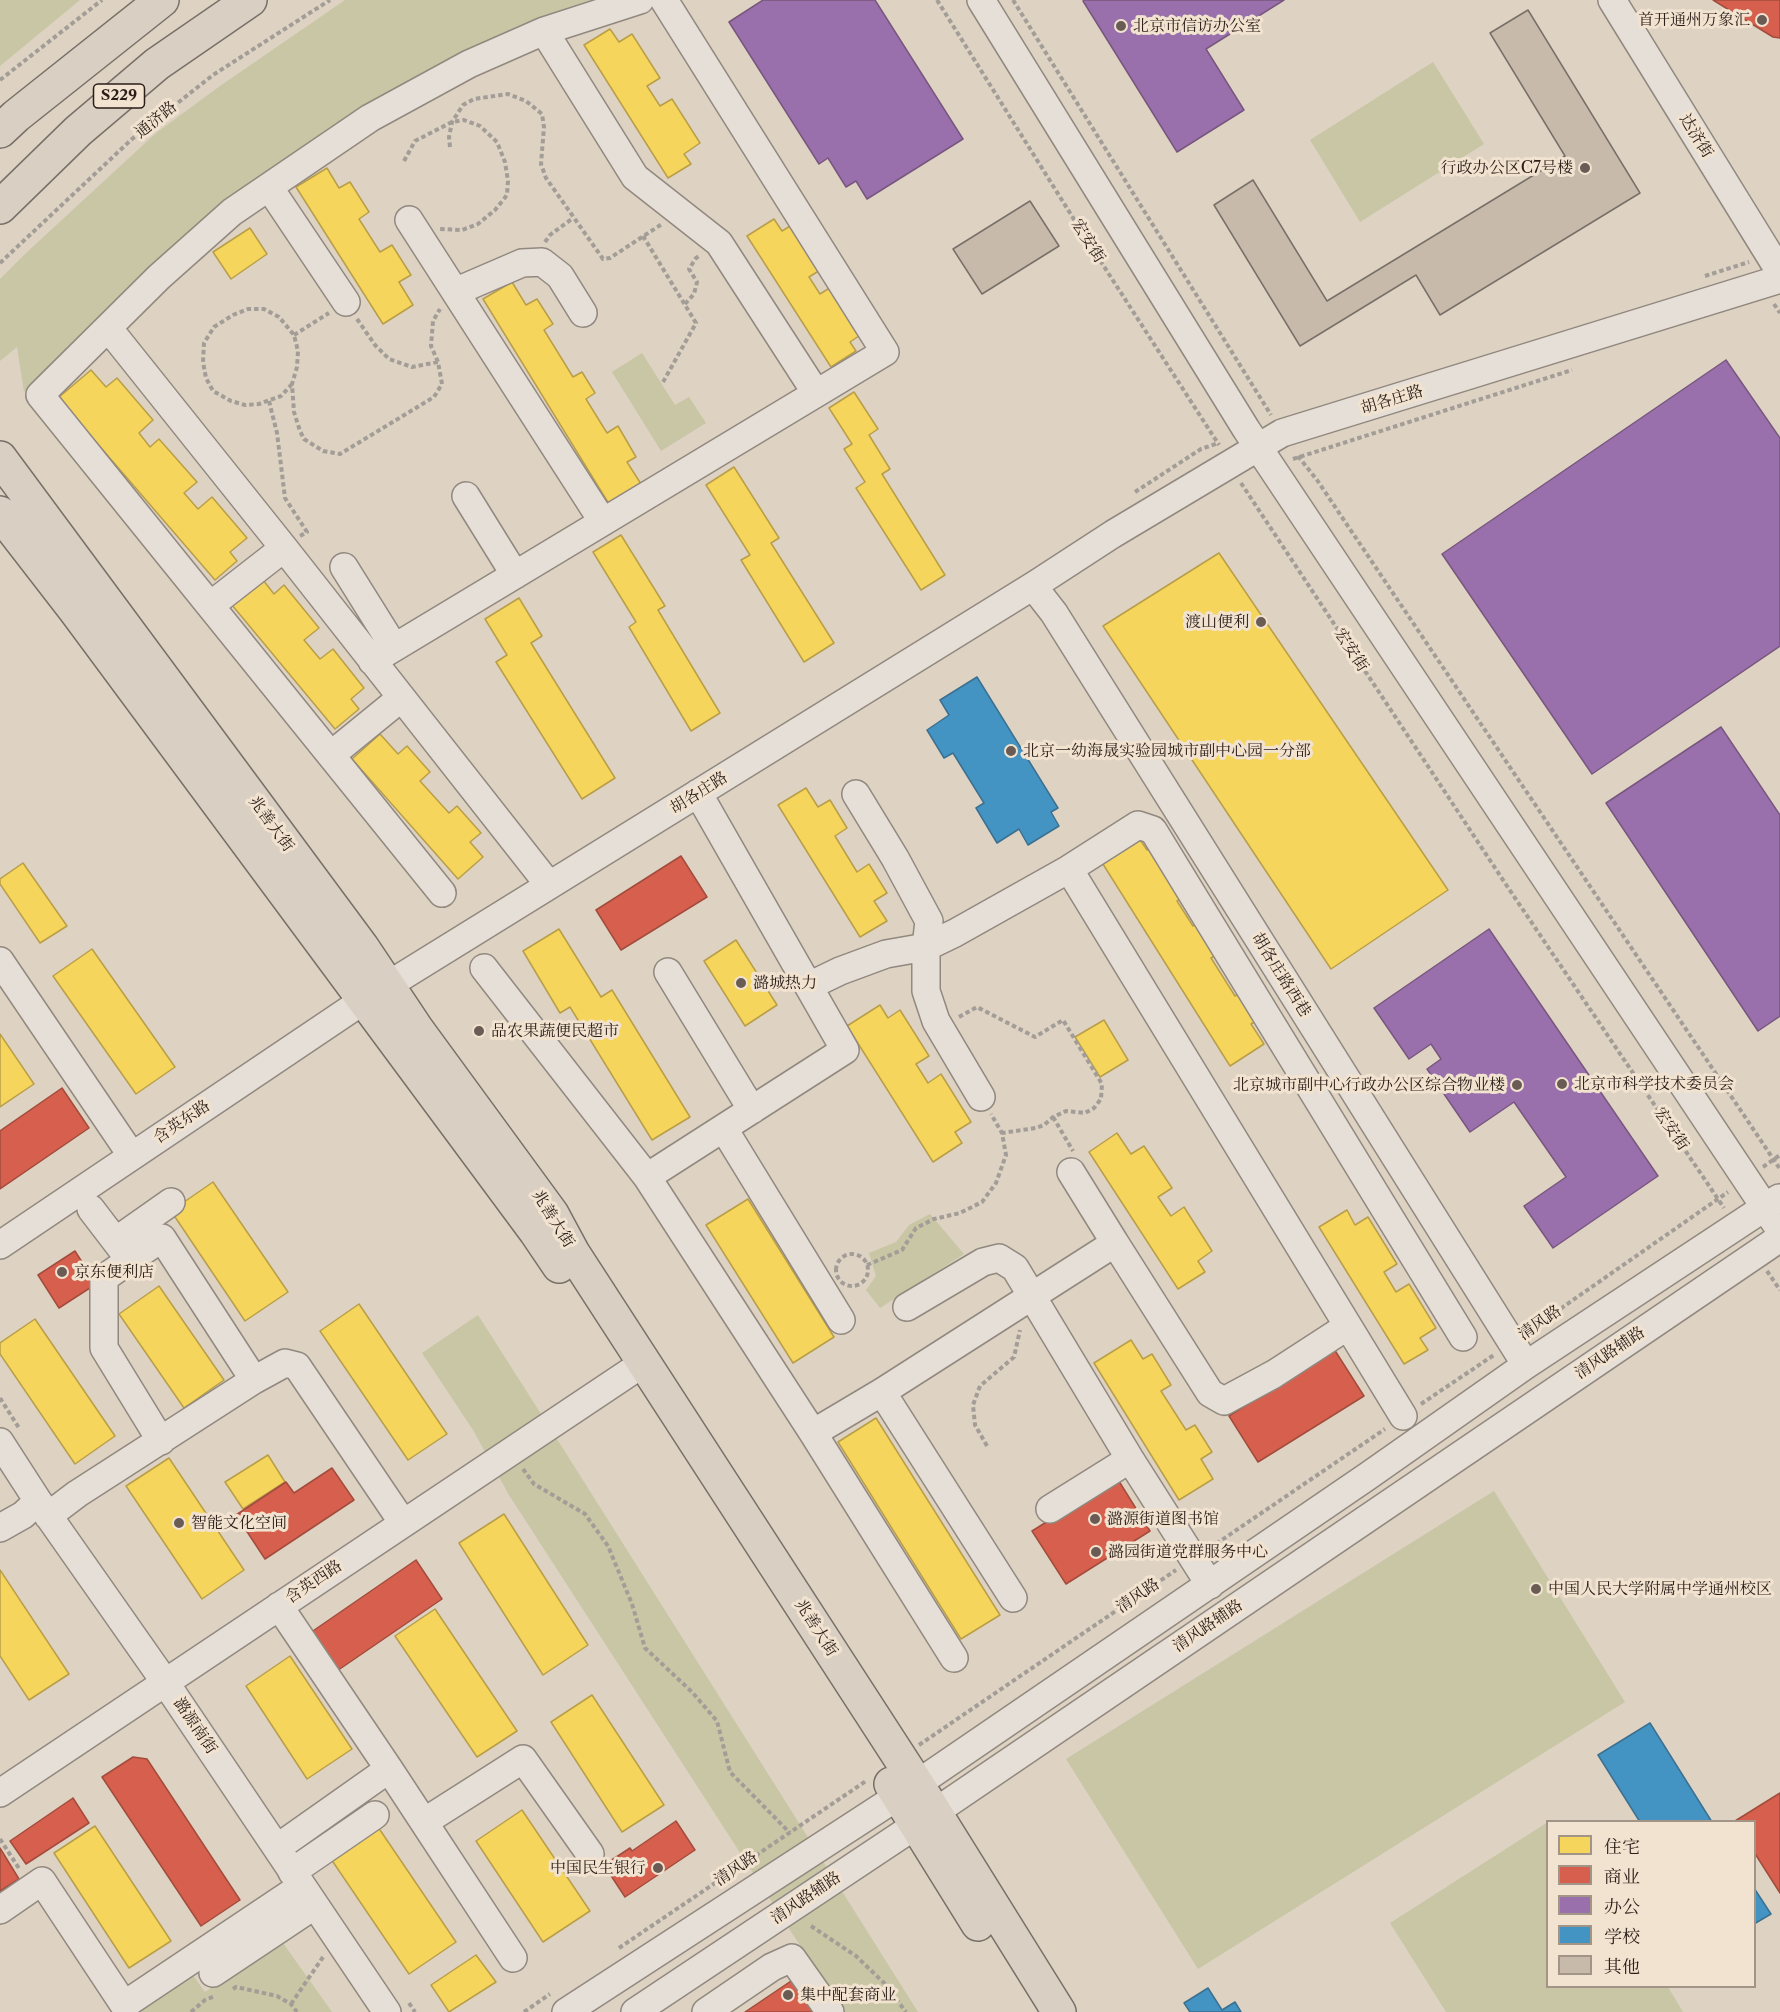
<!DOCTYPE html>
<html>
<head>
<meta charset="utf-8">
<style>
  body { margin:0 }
  #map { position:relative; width:1780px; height:2012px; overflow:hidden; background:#ded2c2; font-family:"Libre Caslon Text","Noto Serif SC",serif }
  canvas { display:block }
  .legend { position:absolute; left:1546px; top:1820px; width:210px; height:168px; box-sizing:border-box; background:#f1e3d0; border:2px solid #a29486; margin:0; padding:8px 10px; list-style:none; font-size:18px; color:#2b1d18 }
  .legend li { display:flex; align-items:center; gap:12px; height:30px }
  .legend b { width:30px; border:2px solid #a29486 }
</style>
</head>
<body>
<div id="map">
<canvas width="1780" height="2012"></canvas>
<ul class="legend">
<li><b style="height:16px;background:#f6d55c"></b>住宅</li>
<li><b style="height:16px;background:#d6604d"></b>商业</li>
<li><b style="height:16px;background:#9970ab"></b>办公</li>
<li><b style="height:16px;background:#4393c3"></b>学校</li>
<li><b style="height:16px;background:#c8baab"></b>其他</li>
</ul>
</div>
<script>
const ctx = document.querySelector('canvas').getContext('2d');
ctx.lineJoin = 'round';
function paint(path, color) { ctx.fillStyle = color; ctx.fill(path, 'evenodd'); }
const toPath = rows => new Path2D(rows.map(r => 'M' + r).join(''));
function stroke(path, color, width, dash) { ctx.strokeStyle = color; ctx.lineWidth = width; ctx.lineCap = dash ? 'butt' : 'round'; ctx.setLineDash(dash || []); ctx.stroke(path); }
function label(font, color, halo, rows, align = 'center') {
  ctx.font = font + ' "Libre Caslon Text","Noto Serif SC",serif'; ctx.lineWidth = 6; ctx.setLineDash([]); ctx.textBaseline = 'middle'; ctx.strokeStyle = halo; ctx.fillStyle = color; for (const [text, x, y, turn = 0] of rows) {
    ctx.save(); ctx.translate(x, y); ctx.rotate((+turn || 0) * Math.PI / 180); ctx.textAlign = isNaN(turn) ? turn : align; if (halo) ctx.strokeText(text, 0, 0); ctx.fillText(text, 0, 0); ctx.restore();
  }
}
paint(toPath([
  [0,0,80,0,0,66],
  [345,0,603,0,441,66,333,125,267,172,186,236,97,318,24,392,17,347,0,361,0,279,25,254,156,133,220,86],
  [1433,62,1484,144,1360,222,1310,140],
  [642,353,675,405,689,397,706,423,661,451,612,372],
  [930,1214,964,1254,880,1308,866,1290,876,1276,869,1253,896,1242,909,1225],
  [478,1315,569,1458,918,2012,843,2012,509,1495,473,1430,422,1353],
  [1494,1491,1625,1702,1198,1969,1066,1759],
  [1548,1822,1548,1986,1668,1987,1683,2012,1446,2012,1390,1923],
  [283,1943,332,2012,129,2012,190,1971,205,1992]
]), '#c8c6a5');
const homes = toPath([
  [610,29,619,42,632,34,660,78,647,86,660,106,672,99,700,143,684,154,691,164,668,178,584,45,610,29],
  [327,168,339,188,350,182,369,212,359,219,380,252,392,245,411,275,399,282,413,305,383,324,296,187,327,168],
  [774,219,782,231,797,222,825,267,809,277,820,294,836,284,866,331,850,342,856,351,831,367,747,236,774,219],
  [250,228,267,254,231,279,213,252,250,228],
  [512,282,526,305,537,299,553,324,544,330,573,377,582,372,595,393,586,399,607,433,618,426,636,457,627,462,641,484,609,504,483,299,512,282],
  [91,370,106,387,117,378,153,420,139,433,150,447,159,439,197,482,184,493,198,509,212,497,247,538,230,552,237,561,215,580,58,398,91,370],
  [854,392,878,429,869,435,890,469,882,474,945,575,921,590,856,488,865,482,844,449,852,444,829,408,854,392],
  [734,467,779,538,771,543,834,643,804,662,741,560,750,555,706,485,734,467],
  [621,535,665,606,658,610,720,713,691,731,629,627,636,622,593,552,621,535],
  [1219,553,1448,890,1331,969,1103,626,1219,553],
  [263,580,274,594,284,585,319,628,304,640,320,659,333,649,364,688,351,699,359,709,335,729,232,605,263,580],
  [519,598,542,636,531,643,615,778,582,799,496,662,507,655,485,619,519,598],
  [380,734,398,754,407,746,430,772,420,781,449,813,457,806,481,833,470,842,483,857,458,879,352,759,380,734],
  [806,788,818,807,830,800,847,828,835,836,857,872,869,864,887,893,874,901,887,921,860,937,778,805,806,788],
  [1139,838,1147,850,1157,843,1189,894,1177,901,1193,926,1201,921,1221,952,1211,958,1235,996,1244,991,1261,1018,1251,1024,1264,1044,1230,1066,1101,861,1139,838],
  [23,863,67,926,40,943,0,884,0,879,23,863],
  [559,929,601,997,612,990,690,1117,652,1140,570,1007,560,1013,523,951,559,929],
  [736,940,777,1005,745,1026,704,961,736,940],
  [92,949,175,1067,136,1094,53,976,92,949],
  [880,1005,888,1018,900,1010,929,1056,916,1064,928,1083,941,1074,971,1122,955,1132,962,1143,933,1162,847,1026,880,1005],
  [1104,1020,1128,1060,1100,1077,1075,1037,1104,1020],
  [0,1034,34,1084,0,1107,0,1034],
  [1117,1133,1131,1154,1144,1146,1172,1188,1158,1197,1171,1216,1184,1207,1212,1251,1198,1261,1205,1272,1178,1289,1089,1152,1117,1133],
  [213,1182,288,1292,245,1321,171,1211,213,1182],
  [748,1199,834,1337,793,1363,706,1225,748,1199],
  [1347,1210,1355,1225,1368,1217,1397,1264,1384,1272,1396,1292,1409,1284,1436,1328,1420,1338,1428,1350,1404,1364,1319,1227,1347,1210],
  [159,1286,224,1380,184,1408,119,1314,159,1286],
  [359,1304,447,1434,408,1460,320,1331,359,1304],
  [35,1319,115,1436,75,1464,0,1354,0,1343,35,1319],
  [1131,1340,1143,1359,1152,1354,1171,1385,1161,1391,1186,1430,1195,1425,1212,1452,1201,1459,1213,1479,1179,1500,1094,1363,1131,1340],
  [876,1418,1000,1615,961,1639,838,1442,876,1418],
  [268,1455,285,1482,243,1509,225,1482,268,1455],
  [169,1458,244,1570,202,1599,126,1486,169,1458],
  [504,1514,588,1645,543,1675,459,1543,504,1514],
  [0,1570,69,1674,29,1700,0,1656,0,1570],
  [435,1609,517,1731,477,1757,395,1636,435,1609],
  [290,1656,352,1749,307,1779,246,1686,290,1656],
  [592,1695,664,1805,622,1832,551,1722,592,1695],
  [522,1810,590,1911,543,1942,476,1841,522,1810],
  [95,1826,171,1941,129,1968,54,1853,95,1826],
  [378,1827,456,1942,409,1974,331,1859,378,1827],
  [476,1955,496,1982,449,2012,431,1985,476,1955]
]);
paint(homes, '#f6d55c');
stroke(homes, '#b99e48', 1.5);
const shops = toPath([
  [1713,0,1780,0,1780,38,1773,37,1713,0],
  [681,856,707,897,621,950,596,910,681,856],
  [62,1088,89,1128,0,1189,0,1131,62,1088],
  [75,1251,96,1284,59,1308,38,1275,75,1251],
  [1334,1349,1364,1396,1258,1462,1229,1416,1334,1349],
  [332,1468,354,1500,265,1559,236,1515,286,1482,294,1493,332,1468],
  [1117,1478,1150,1531,1066,1584,1032,1531,1117,1478],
  [416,1560,442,1599,334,1673,307,1635,416,1560],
  [133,1757,147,1759,240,1900,201,1926,102,1777,133,1757],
  [1780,1793,1780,1893,1754,1852,1754,1822,1735,1821,1780,1793],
  [73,1798,89,1823,26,1864,10,1841,73,1798],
  [676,1821,695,1850,625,1897,604,1865,630,1848,632,1851,676,1821],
  [0,1848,19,1879,0,1891,0,1848],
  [794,1979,817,2012,745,2012,794,1979]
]);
paint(shops, '#d6604d');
stroke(shops, '#a34c3d', 1.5);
const offices = toPath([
  [763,0,875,0,963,139,867,199,856,181,846,187,828,158,819,164,729,22,763,0],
  [1084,0,1284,0,1206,49,1244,110,1177,152,1083,1,1084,0],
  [1726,360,1780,438,1780,646,1592,774,1442,554,1726,360],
  [1721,727,1780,815,1780,1016,1758,1031,1606,803,1721,727],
  [1489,929,1658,1176,1553,1248,1524,1206,1566,1177,1514,1102,1470,1132,1427,1069,1441,1059,1431,1044,1409,1059,1374,1008,1489,929]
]);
paint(offices, '#9970ab');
stroke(offices, '#78577f', 1.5);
const schools = toPath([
  [977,677,1058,808,1051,812,1059,826,1028,845,1019,829,997,843,976,808,984,803,953,753,944,758,927,730,949,715,940,700,977,677],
  [1650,1723,1712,1822,1640,1822,1598,1755,1650,1723],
  [1754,1888,1771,1914,1754,1924,1754,1888],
  [1208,1988,1222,2010,1235,2002,1241,2012,1190,2012,1184,2003,1208,1988]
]);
paint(schools, '#4393c3');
stroke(schools, '#3c7090', 1.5);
const building = toPath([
  [1528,10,1640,193,1440,315,1416,275,1300,346,1214,205,1253,180,1327,301,1565,156,1490,33,1528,10],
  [1030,201,1059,246,982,294,953,249,1030,201]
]);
paint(building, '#c8baab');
stroke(building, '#787068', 1.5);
const minor = toPath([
  [981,0,1246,429,1780,1230],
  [1612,0,1780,272],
  [544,31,635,177,719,243,816,393],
  [269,187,346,302],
  [409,220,603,522],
  [457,291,522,263,542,262,560,276,583,313],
  [109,329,284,548,549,885],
  [466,496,515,575],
  [344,567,394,647],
  [1033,586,1054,613,1526,1365],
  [211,605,284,548],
  [372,661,885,352,664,0],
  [331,755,401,698],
  [856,794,895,858,929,921,926,947,926,991,936,1021,981,1097],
  [1069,869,1403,1416],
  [442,893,40,395,159,277,232,212,370,118,469,64,544,31,640,0],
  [0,961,132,1156],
  [484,968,647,1177,813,1433,954,1658],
  [668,972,752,1110],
  [809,986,840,971,886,954,926,947,955,933,1069,869,1138,825,1153,830,1463,1337],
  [724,1129,841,1320],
  [1071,1172,1115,1243],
  [647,1177,845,1050,698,793],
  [91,1209,130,1260,104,1278,104,1348,161,1441],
  [117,1240,171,1202],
  [0,1245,364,1000,1033,586,1113,534,1282,433,1780,279],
  [130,1260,162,1238,254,1380],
  [907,1307,983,1262,999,1258,1015,1268,1130,1459,1210,1585],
  [882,1392,1013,1598],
  [813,1433,882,1392,1115,1243,1210,1393,1224,1401,1274,1374,1348,1326],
  [0,1442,38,1501,165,1682,387,2012],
  [1050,1509,1130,1459],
  [48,1516,77,1494,254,1380,285,1363,297,1366,403,1523],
  [0,1528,23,1515,38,1501],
  [279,1606,389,1769,513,1958],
  [0,1793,630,1372],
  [424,1822,523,1759,590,1854],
  [277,1848,389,1769],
  [292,1872,375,1815],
  [0,1910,42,1881,124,2005,302,1886],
  [213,1973,315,1905],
  [566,2012,917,1784,1368,1476,1526,1365,1779,1198],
  [635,2012,916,1825,1780,1238],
  [706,2012,772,1967,792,1958,830,2012]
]);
const major = toPath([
  [0,131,16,116,162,0],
  [0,207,78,131,157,64,250,0],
  [0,458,362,947,416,1028,552,1214,573,1253,917,1784,1059,2012],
  [0,513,75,610,536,1232,559,1266],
  [891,1784,978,1924]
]);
stroke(minor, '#91887f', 30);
stroke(major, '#787068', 36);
stroke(toPath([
  [937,0,1085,237,1219,445],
  [1013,0,1271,415],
  [0,80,102,0],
  [450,147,449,137,452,122,463,105,474,99,508,94,526,101,542,114,544,127,541,164,546,178,603,259,610,258,662,224],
  [404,161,415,141,452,122,464,120,480,126,497,142,505,162,508,181,507,195,495,210,478,224,462,230,440,229],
  [643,236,696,323,662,384],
  [545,242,550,235,573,218],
  [0,263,132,139,213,75,330,0],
  [1705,276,1749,262],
  [685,304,694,294,697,282,689,269,696,258,701,255],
  [1774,304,1780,313],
  [357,319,375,345,389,359,412,367,438,362],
  [294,335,329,313],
  [292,384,281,396,259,404,245,405,231,401,213,391,206,378,203,362,204,343,214,327,233,315,248,309,264,309,279,317,294,335,298,351,297,367,292,384,294,412,300,431,304,439,323,451,340,454,434,397,442,384,438,362,431,346,433,321,440,309],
  [269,401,277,433,285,498,307,532,300,536],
  [1298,456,1317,480,1780,1169],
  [1293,459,1572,370],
  [1241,483,1507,886,1724,1208],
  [1135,492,1201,449,1218,443],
  [959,1017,977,1007,1035,1037,1063,1020,1102,1084,1101,1099,1094,1108,1085,1113,1066,1111,1053,1117,1044,1125,1036,1128,1002,1133],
  [1053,1117,1073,1151],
  [1763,1167,1780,1155],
  '836 1270a16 16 0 1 1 32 0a16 16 0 1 1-32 0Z',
  [867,1265,902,1250,916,1228,934,1219,960,1213,982,1202,996,1183,1006,1155,1002,1133,991,1114],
  [1767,1271,1780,1290],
  [1530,1330,1728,1192],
  [0,1398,19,1428],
  [1421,1404,1494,1355],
  [987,1446,975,1425,973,1405,980,1386,1014,1357,1020,1330],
  [523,1469,534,1484,585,1514,608,1546,632,1604,645,1648,692,1692,717,1721,730,1772,790,1833],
  [1210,1548,1385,1429],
  [919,1745,1176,1570],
  [0,1839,20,1870],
  [811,1926,856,1956,884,1983,906,2012],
  [619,1948,866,1781],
  [233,1989,236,1987,277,1996,291,2004,297,2012],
  [409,2003,415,2012],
  [291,2004,323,1957],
  [191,2012,205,2000,215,1996],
  [524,2012,550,1994]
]), '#a39d97', 4, [4.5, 3]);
stroke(minor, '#e5dfd7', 27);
stroke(major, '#d9cfc2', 33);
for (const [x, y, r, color] of [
  [1762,20,6,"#6a5c54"],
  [1121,26,6,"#6a5c54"],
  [1585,168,6,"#6a5c54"],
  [1261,622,6,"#6a5c54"],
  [1011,751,6,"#6a5c54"],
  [741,983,6,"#6a5c54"],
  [479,1031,6,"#6a5c54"],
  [1562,1084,6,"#6a5c54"],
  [1517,1085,6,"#6a5c54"],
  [62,1272,6,"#6a5c54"],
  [1095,1519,6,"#6a5c54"],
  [179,1523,6,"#6a5c54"],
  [1096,1552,6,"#6a5c54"],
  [1536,1589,6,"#6a5c54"],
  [658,1868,6,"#6a5c54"],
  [788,1995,6,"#6a5c54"]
]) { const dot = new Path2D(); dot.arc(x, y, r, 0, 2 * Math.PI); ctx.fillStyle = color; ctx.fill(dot); stroke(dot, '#f1e3d0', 2); }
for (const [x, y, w] of [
  [119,96,51]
]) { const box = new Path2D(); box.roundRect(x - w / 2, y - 12, w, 24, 4.5); ctx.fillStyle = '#f1e3d0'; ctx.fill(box); stroke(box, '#2b1d18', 1.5); }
label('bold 15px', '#2b1d18', null, [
  ["S229",119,96]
]);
label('16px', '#2b1d18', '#f1e3d0', [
  ["首开通州万象汇",1750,20,"right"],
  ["北京市信访办公室",1133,26],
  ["行政办公区C7号楼",1573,168,"right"],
  ["渡山便利",1249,622,"right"],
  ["北京一幼海晟实验园城市副中心园一分部",1023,751],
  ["潞城热力",753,983],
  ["品农果蔬便民超市",491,1031],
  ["北京市科学技术委员会",1574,1084],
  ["北京城市副中心行政办公区综合物业楼",1505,1085,"right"],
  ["京东便利店",74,1272],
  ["潞源街道图书馆",1107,1519],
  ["智能文化空间",191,1523],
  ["潞园街道党群服务中心",1108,1552],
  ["中国人民大学附属中学通州校区",1548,1589],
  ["中国民生银行",646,1868,"right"],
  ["集中配套商业",800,1995]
], 'left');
label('16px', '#2b1d18', '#f1e3d0', [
  ["通济路",156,120,-39],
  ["达济街",1696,136,58],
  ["宏安街",1088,241,58],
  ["胡各庄路",1392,400,-17],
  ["宏安街",1351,650,57],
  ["胡各庄路",699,793,-32],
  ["兆善大街",271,824,54],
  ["胡各庄路西巷",1281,975,58],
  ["含英东路",182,1122,-34],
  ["宏安街",1671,1129,56],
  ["兆善大街",553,1219,58],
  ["清风路",1540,1323,-35],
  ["清风路辅路",1610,1353,-34],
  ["含英西路",314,1582,-34],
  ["清风路",1138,1596,-34],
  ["清风路辅路",1208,1626,-34],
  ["兆善大街",816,1628,57],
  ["潞源南街",195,1726,56],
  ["清风路",736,1869,-34],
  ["清风路辅路",806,1898,-34]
]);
</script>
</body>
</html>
